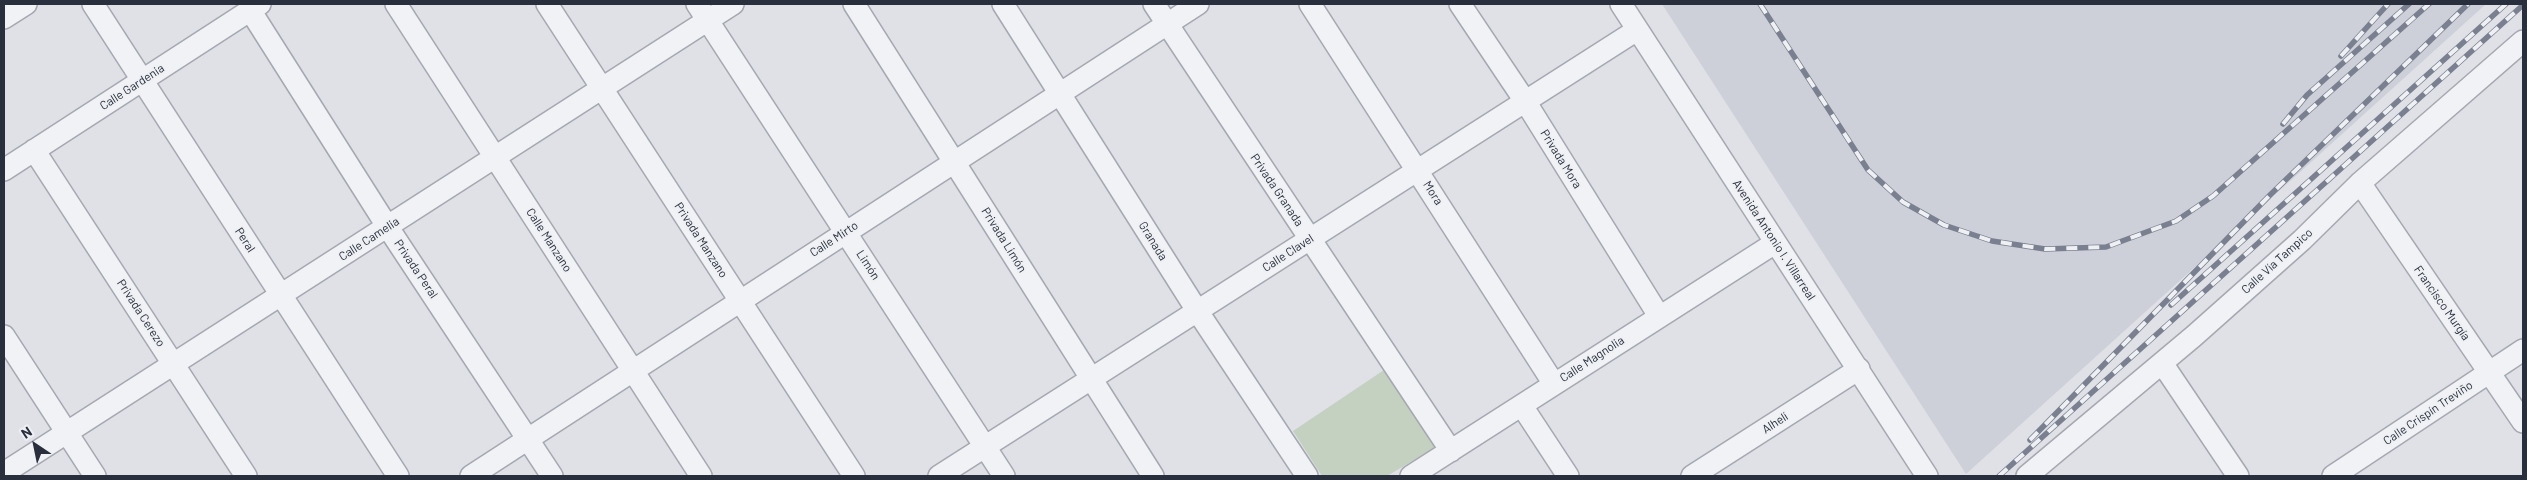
<!DOCTYPE html>
<html>
<head>
<meta charset="utf-8">
<style>
  body { margin:0 }
  #map { position:relative; width:2527px; height:480px; overflow:hidden; background:#dfe1e7; font-family:Barlow,sans-serif }
  canvas { display:block }
  .frame { position:absolute; inset:0; border:5px solid #292f3c; pointer-events:none }
  .north { position:absolute; left:10px; top:420px; width:50px; height:50px; -webkit-text-stroke:4px #eef0f4; paint-order:stroke; rotate:326deg; font-size:14px; font-weight:700; line-height:20px; text-align:center; color:#292f3c }
  .north::after { content:''; display:block; margin:auto; width:18px; height:22px; background:#292f3c; clip-path:polygon(50% 0,100% 100%,50% 72%,0 100%) }
</style>
</head>
<body>
<div id="map">
<canvas width="2527" height="480"></canvas>
<div class="frame"></div>
<div class="north">N</div>
</div>
<script>
const ctx = document.querySelector('canvas').getContext('2d');
ctx.lineJoin = 'round';
function paint(path, color) { ctx.fillStyle = color; ctx.fill(path, 'evenodd'); }
const toPath = rows => new Path2D(rows.map(r => 'M' + r).join(''));
function stroke(path, color, width, dash) { ctx.strokeStyle = color; ctx.lineWidth = width; ctx.lineCap = dash ? 'butt' : 'round'; ctx.setLineDash(dash || []); ctx.stroke(path); }
function label(font, color, halo, rows, align = 'center') {
  ctx.font = font + ' Barlow,sans-serif'; ctx.lineWidth = 4; ctx.setLineDash([]); ctx.textBaseline = 'middle'; ctx.strokeStyle = halo; ctx.fillStyle = color; for (const [text, x, y, turn = 0] of rows) {
    ctx.save(); ctx.translate(x, y); ctx.rotate((+turn || 0) * Math.PI / 180); ctx.textAlign = isNaN(turn) ? turn : align; if (halo) ctx.strokeText(text, 0, 0); ctx.fillText(text, 0, 0); ctx.restore();
  }
}
paint(toPath([
  [1662,4,2486,4,1966,474]
]), '#cdd0d8');
paint(toPath([
  [1387,368,1433,441,1434,448,1387,476,1322,476,1293,431]
]), '#c4d0c0');
const minor = toPath([
  [93,4,398,476],
  [396,4,701,476],
  [547,4,854,476],
  [697,4,1004,476],
  [854,4,1153,476],
  [1003,4,1198,312,1307,476],
  [1154,4,1451,451],
  [1310,4,1554,384],
  [1460,4,1525,101,1659,316],
  [1621,4,1927,476],
  [250,10,387,226,552,476],
  [4,18,26,4],
  [34,150,246,476],
  [4,170,260,4],
  [2360,183,2523,422],
  [4,336,95,476],
  [2162,363,2238,476],
  [1522,406,1568,476],
  [4,473,733,4],
  [471,476,1198,4],
  [939,476,1637,30],
  [1411,476,1775,243],
  [1692,476,1859,369],
  [2027,476,2194,336,2302,240,2360,183,2523,41],
  [2333,476,2523,350]
]);
stroke(minor, '#a5a8b0', 24);
stroke(minor, '#f1f2f5', 21);
const rail = toPath([
  [1760,4,1868,170,1903,202,1944,225,1992,241,2045,249,2106,247,2176,221,2213,196,2429,4],
  [2341,56,2388,4],
  [2283,124,2307,95,2409,4],
  [2171,305,2506,4],
  [2030,440,2270,195,2468,4],
  [1999,476,2523,5]
]);
stroke(rail, '#7a808f', 5.5);
stroke(rail, '#eef0f4', 4, [11]);
label('12px', '#292f3c', '#eef0f4', [
  ["Calle Gardenia",132,87,-33],
  ["Privada Mora",1561,159,58],
  ["Privada Granada",1277,190,56],
  ["Mora",1433,193,58],
  ["Calle Camelia",369,239,-33],
  ["Calle Mirto",834,239,-33],
  ["Peral",245,240,57],
  ["Calle Manzano",549,240,57],
  ["Privada Manzano",701,240,57],
  ["Privada Limón",1004,240,58],
  ["Avenida Antonio I. Villarreal",1774,240,57],
  ["Granada",1153,241,58],
  ["Calle Clavel",1288,253,-33],
  ["Calle Vía Tampico",2277,261,-42],
  ["Limón",868,265,57],
  ["Privada Peral",416,269,56],
  ["Francisco Murgía",2442,303,55],
  ["Privada Cerezo",141,313,57],
  ["Calle Magnolia",1592,359,-33],
  ["Calle Crispín Treviño",2428,413,-34],
  ["Alhelí",1775,423,-33]
]);
</script>
</body>
</html>
